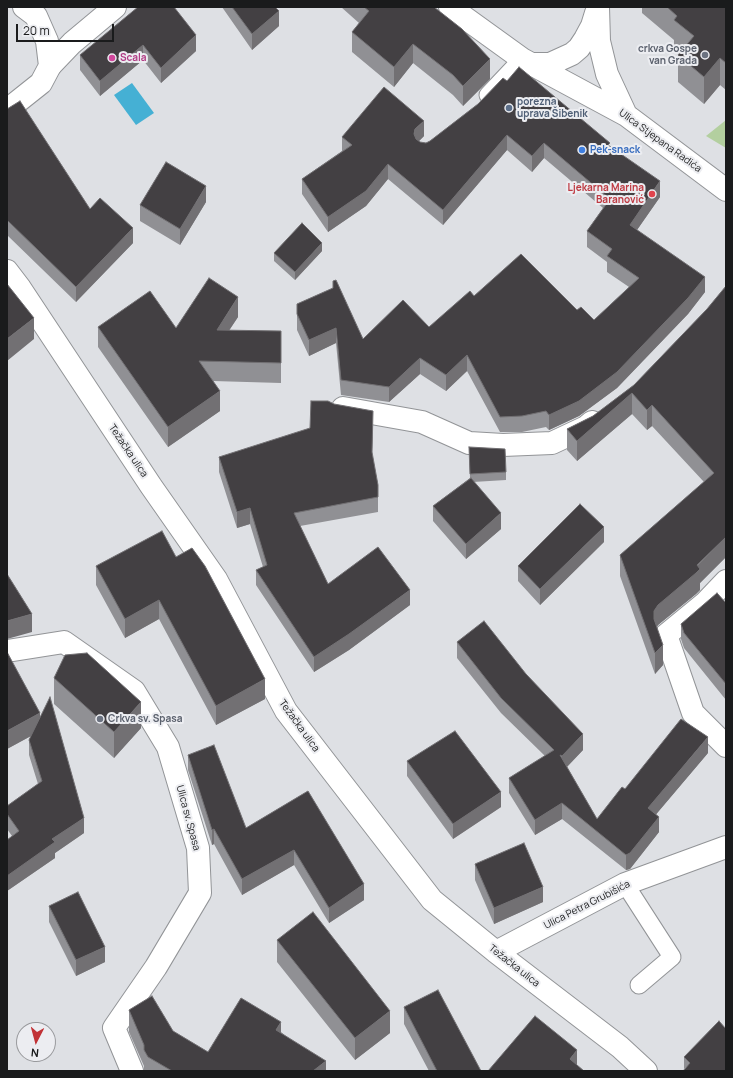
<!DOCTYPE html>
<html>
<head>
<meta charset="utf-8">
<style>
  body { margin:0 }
  #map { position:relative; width:733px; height:1078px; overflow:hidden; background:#dee0e4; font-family:Manrope,sans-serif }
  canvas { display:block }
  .frame { position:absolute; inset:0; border:8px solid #1a1b1c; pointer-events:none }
  .north { position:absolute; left:16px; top:1022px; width:40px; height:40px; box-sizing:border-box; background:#ecedf1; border:1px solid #98999c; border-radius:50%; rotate:186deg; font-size:11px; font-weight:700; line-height:16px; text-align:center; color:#1a1b1c }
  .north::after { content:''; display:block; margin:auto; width:14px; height:18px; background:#c13236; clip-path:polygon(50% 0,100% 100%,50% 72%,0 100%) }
  .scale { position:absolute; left:16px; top:24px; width:98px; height:18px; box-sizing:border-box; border:2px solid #1a1b1c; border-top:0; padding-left:5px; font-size:12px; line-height:14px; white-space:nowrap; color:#1a1b1c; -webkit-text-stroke:3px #ecedf1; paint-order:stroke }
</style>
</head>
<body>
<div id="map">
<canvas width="733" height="1078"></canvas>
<div class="frame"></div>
<div class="north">N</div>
<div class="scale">20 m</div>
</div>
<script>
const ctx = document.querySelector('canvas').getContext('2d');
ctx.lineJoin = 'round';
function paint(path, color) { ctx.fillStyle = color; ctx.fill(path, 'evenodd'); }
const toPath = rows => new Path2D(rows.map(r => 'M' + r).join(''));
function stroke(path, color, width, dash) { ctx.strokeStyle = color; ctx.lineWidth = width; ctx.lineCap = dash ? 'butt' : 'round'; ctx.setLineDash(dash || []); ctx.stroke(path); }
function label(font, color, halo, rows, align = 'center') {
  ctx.font = font + ' Manrope,sans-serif'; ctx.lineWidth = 4; ctx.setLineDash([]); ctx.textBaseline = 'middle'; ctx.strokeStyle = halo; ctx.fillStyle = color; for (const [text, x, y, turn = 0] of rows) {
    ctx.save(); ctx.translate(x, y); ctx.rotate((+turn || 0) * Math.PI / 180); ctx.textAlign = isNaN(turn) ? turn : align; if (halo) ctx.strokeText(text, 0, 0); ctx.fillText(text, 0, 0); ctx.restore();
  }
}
paint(toPath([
  [726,120,726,148,706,136]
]), '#b3cf9f');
paint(toPath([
  [132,83,154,113,136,125,114,95]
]), '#45b0d4');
const service = toPath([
  [488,95,522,59],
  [625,884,672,957,639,985]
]);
const pedestrian = toPath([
  [50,66,72,43,115,7],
  [343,408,422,422,469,443,503,445,552,443,586,427,592,422],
  [726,581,705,603,666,635,693,713,726,746]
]);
const minor = toPath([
  [7,271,20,288,151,486,216,579,286,711,432,900,496,952,620,1047,646,1071],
  [7,651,64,642,134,691,168,747,198,848,200,893,156,967,114,1028,132,1071],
  [496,952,625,884,726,847]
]);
const tertiary = toPath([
  [7,110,41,83,50,66,47,41,36,16,24,7]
]);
const secondary = toPath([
  [450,7,522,59,626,115,726,190],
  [598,7,599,41,607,74,626,115],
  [530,64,550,64,572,54,579,48,585,39,592,26,596,13]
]);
stroke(service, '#929497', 19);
stroke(pedestrian, '#929497', 24);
stroke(minor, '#929497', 24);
stroke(tertiary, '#929497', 24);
stroke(secondary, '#929497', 24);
stroke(service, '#fff', 17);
stroke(pedestrian, '#fff', 22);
stroke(minor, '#fff', 22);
stroke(tertiary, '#fff', 22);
stroke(secondary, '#fff', 22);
paint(toPath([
  [138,7,196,51,161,83,143,60,100,96,80,70,80,55],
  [222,7,275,7,279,26,252,50],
  [341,7,434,7,490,79,463,106,453,95,413,63,394,87,352,52,352,32,359,23],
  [642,7,726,7,726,90,720,85,704,104,678,82,678,55,680,52,674,47,674,40,642,13],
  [507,81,610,146,660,197,637,230,705,292,688,314,617,388,579,416,549,430,546,427,522,432,500,432,467,371,446,391,420,374,389,402,341,395,336,343,309,356,297,330,297,304,333,288,333,281,363,339,429,327,474,296,577,310,594,320,629,287,607,272,607,262,587,247,587,231,603,208,544,158,532,172,507,150,443,225,388,179,366,206,328,232,302,194,302,179,342,151,342,137,424,136,419,141,420,142,426,143,430,141,478,104],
  [7,109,90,209,133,243,76,302,7,235],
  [206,202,180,245,140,221,140,205],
  [322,251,295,280,274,261,274,253],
  [726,286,726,557,700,583,700,590,696,594,658,625,657,627,663,665,655,674,620,576,620,555,704,482,652,426,647,430,632,414,577,461,567,450,567,429,593,416,634,385,707,309],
  [238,317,229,330,281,350,281,383,213,381,220,411,168,447,98,347,98,327,176,328],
  [373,426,372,454,378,485,378,512,300,526,328,584,410,605,349,650,314,672,256,585,256,570,263,567,250,524,237,528,219,472,219,457],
  [469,447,506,472,506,480,473,482,501,529,466,559,433,521,433,506,470,478],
  [604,542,540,605,518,581,518,566],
  [176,557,265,699,216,725,159,619,125,638,96,585,96,566],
  [726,603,726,700,684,648,681,639,681,624],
  [457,642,583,750,567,767,597,819,625,789,708,753,656,814,659,832,630,869,626,870,562,819,535,835,509,793,509,778,545,756,501,713,457,658],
  [54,678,141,728,114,758,54,704],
  [40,717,84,833,55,853,55,858,7,891,7,840,12,836,7,829,7,806,38,784,29,755,29,740,31,736,7,749],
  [188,755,246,828,308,791,364,900,329,923,294,865,242,895,214,844,212,845,188,770],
  [407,761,501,807,453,839,407,776],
  [475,864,543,902,494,924,475,880],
  [49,906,105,962,76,976,49,922],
  [277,940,390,1033,355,1060,277,962],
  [404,1007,481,1071,429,1071,404,1024],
  [129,1010,173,1031,208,1052,281,1032,326,1071,144,1071,144,1066,129,1032],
  [726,1029,684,1069,684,1057]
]), '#909094');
paint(toPath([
  [279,11,279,26,252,50,252,34],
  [196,35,196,51,161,83,161,68],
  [413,44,413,63,394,87,394,67],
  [143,45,143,60,100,96,100,81],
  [720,58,720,85,704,104,704,77],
  [490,59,490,79,463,106,463,86],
  [424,121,424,136,415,145,414,134,415,129],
  [507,135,507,150,443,225,443,210],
  [544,143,544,158,532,172,532,156],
  [388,164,388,179,366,206,328,232,328,217],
  [660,181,660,197,630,240,630,225],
  [206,186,206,202,180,245,180,229],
  [133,228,133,243,76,302,76,287],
  [322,243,322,251,295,280,295,272],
  [705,277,705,292,688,314,617,388,579,416,549,430,549,415],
  [238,297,238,317,217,349,217,330],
  [34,318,34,339,7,361,7,339],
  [336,328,336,343,309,356,309,340],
  [467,355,467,371,446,391,446,375],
  [420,358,420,374,389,402,389,387],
  [220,391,220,411,168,447,168,427],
  [632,393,632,414,577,461,577,441],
  [652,405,652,426,647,430,647,410],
  [250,508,250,524,237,528,237,512],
  [501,513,501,529,466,559,466,544],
  [604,527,604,542,540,605,540,589],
  [726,537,726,557,700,583,700,590,696,594,658,625,654,631,654,611,658,605],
  [410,590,410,605,349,650,314,672,314,657],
  [159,600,159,619,125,638,125,619],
  [32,614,32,632,7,639,7,621],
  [663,645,663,665,655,674,655,653],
  [265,679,265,699,216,725,216,706],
  [141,702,141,728,114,758,114,732],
  [40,713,40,731,7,749,7,731],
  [583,734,583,750,562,772,562,756],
  [708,737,708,753,648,824,648,808],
  [501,792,501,807,453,839,453,824],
  [562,803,562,819,535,835,535,820],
  [659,817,659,832,630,869,626,870,626,855],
  [84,818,84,833,55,853,55,858,7,891,7,876,52,839],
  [214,829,214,844,212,845,212,830],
  [294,850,294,865,242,895,242,879],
  [364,884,364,900,329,923,329,908],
  [543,887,543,902,494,924,494,908],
  [105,947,105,962,76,976,76,960],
  [390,1011,390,1033,355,1060,355,1038],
  [281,1022,281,1044,276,1030],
  [577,1050,577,1067,570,1059],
  [326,1061,326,1071,313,1071]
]), '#727073');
const building = toPath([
  [138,7,174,7,196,35,161,68,143,45,100,81,80,55,138,7],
  [232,7,275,7,279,11,252,34,232,7],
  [364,7,434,7,462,29,490,59,463,86,453,75,413,44,394,67,352,32,369,11,364,7],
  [667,7,726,7,726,63,720,58,704,77,678,55,694,36,674,20,677,16,667,7],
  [519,67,610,143,608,145,660,181,630,225,705,277,688,298,617,372,579,401,549,415,546,411,522,416,500,417,467,355,446,375,420,358,389,387,341,380,336,328,309,340,297,314,297,304,333,288,333,281,336,280,363,339,403,300,429,327,470,291,474,296,521,254,577,310,581,307,594,320,639,278,607,256,612,249,587,231,610,199,544,143,532,156,507,135,443,210,388,164,366,191,328,217,302,179,352,145,342,137,384,87,424,121,415,129,414,134,416,139,420,142,426,143,430,141,478,104,503,78,507,81,519,67],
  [20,101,90,209,100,198,133,228,76,287,7,220,7,109,20,101],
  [166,162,206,186,180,229,140,205,166,162],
  [302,223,322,243,295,272,274,253,302,223],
  [209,278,238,297,217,330,281,331,281,363,199,361,220,391,168,427,98,327,150,291,176,328,209,278],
  [7,284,34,318,7,339,7,284],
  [726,286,726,537,697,565,700,569,696,573,658,605,654,611,654,619,663,645,655,653,620,555,714,473,652,405,647,410,632,393,577,441,567,429,593,416,634,385,707,309,726,286],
  [311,401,328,401,334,404,373,411,372,452,378,485,378,497,294,513,328,584,378,547,410,590,349,634,314,657,256,570,267,565,250,508,237,512,219,457,310,428,311,401],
  [469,447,505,449,506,472,470,474,469,447],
  [471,478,501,513,466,544,433,506,471,478],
  [580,504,604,527,540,589,518,566,580,504],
  [162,531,176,557,192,548,205,566,265,679,216,706,159,600,125,619,96,566,162,531],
  [7,574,32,614,7,621,7,574],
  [717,593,726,603,726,684,684,633,681,624,717,593],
  [484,621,526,674,583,734,562,756,560,755,597,819,622,787,625,789,681,719,708,737,648,808,659,817,630,853,626,855,562,803,535,820,509,778,554,750,501,698,457,642,484,621],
  [7,652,40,713,7,731,7,652],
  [87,653,141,702,114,732,54,678,65,655,87,653],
  [50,697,84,818,52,839,55,842,7,876,7,840,19,831,7,814,7,806,42,781,29,740,50,697],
  [455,731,501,792,453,824,407,761,455,731],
  [214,745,246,828,308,791,364,884,329,908,294,850,242,879,214,829,212,830,188,755,214,745],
  [524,843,543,887,494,908,475,864,524,843],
  [78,892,105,947,76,960,49,906,78,892],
  [313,912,390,1011,355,1038,277,940,313,912],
  [438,990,481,1071,437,1071,404,1007,438,990],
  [152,996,173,1031,208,1052,241,998,281,1022,276,1030,326,1061,313,1071,172,1071,148,1057,144,1050,144,1045,129,1010,152,996],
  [535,1016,577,1050,570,1059,584,1071,488,1071,535,1016],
  [719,1021,726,1029,726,1071,683,1071,690,1063,684,1057,719,1021]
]);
paint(building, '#434043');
stroke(building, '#727073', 1);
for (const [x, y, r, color] of [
  [705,55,4,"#6b7280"],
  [112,58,4,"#d1479c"],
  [509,108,4,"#5c6f8a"],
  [582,150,4,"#3f7fe0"],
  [652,194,4,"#e0444e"],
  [100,719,4,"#6b7280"]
]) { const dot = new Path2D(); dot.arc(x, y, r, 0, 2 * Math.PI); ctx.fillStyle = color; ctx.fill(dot); stroke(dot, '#ecedf1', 1.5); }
label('bold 10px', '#5b616d', '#ecedf1', [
  ["crkva Gospe",697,49],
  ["van Grada",697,61],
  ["Crkva sv. Spasa",108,719,"left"]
], 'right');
label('bold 10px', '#b23c85', '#ecedf1', [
  ["Scala",120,58]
], 'left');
label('bold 10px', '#4e5e75', '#ecedf1', [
  ["porezna",517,102],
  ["uprava Šibenik",517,114]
], 'left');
label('10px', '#1a1b1c', '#ecedf1', [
  ["Ulica Stjepana Radića",660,141,36],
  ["Težačka ulica",128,451,56],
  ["Težačka ulica",299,726,54],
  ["Ulica sv. Spasa",188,818,75],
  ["Ulica Petra Grubišića",587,905,-27],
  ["Težačka ulica",514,966,38]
]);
label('bold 10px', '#366cbe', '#ecedf1', [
  ["Pek-snack",590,150]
], 'left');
label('bold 10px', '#be3a42', '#ecedf1', [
  ["Ljekarna Marina",644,188],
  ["Baranović",644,200]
], 'right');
</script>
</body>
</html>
